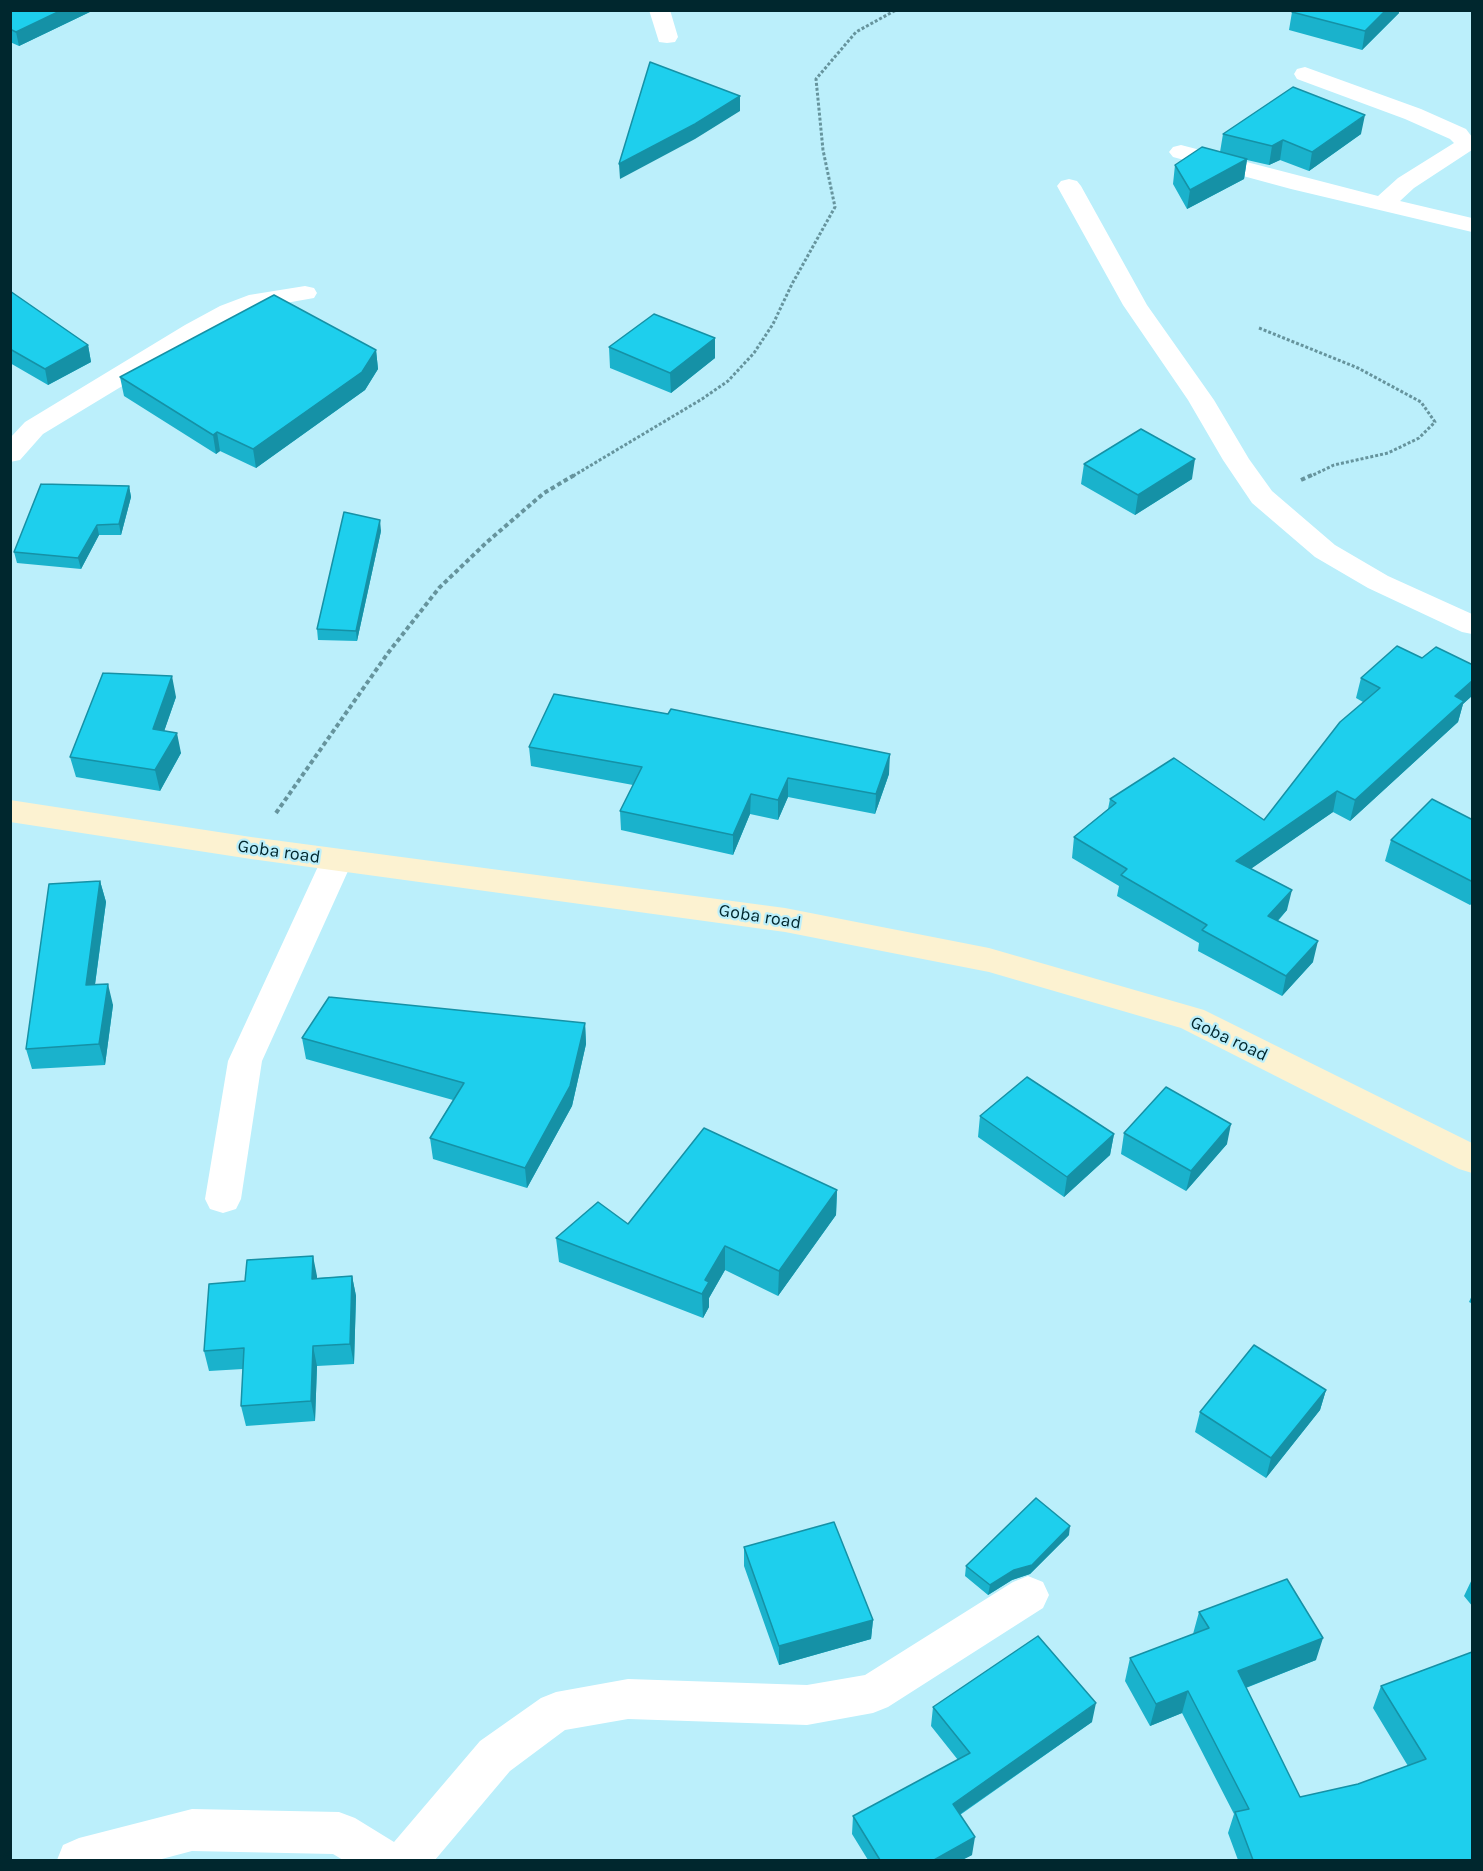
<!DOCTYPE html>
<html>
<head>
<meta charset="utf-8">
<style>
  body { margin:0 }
  #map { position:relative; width:1483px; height:1871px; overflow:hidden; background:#bbeffb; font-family:Karla,sans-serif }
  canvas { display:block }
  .frame { position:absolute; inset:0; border:12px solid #00272e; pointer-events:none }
</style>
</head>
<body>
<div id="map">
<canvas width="1483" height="1871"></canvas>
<div class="frame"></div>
</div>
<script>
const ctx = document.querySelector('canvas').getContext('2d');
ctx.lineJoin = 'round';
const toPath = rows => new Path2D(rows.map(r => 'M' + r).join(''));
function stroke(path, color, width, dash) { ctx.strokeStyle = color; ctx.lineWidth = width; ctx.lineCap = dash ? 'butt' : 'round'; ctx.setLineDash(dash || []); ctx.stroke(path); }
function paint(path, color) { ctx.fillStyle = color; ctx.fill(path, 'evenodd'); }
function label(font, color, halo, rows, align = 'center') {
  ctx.font = font + ' Karla,sans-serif'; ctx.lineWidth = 4.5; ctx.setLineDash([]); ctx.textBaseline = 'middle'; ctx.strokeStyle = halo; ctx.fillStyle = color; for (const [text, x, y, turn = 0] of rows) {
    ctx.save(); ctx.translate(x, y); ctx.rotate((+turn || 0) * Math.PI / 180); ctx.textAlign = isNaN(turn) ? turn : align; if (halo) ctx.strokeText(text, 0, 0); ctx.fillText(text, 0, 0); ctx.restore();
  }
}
stroke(toPath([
  [1259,328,1358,368,1421,402,1435,422,1419,438,1388,453,1334,465,1311,476],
  [573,476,702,399,728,381,754,353,773,324,792,284,835,207,823,150,816,79,856,32,896,10]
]), '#66949d', 3, [3, 2]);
stroke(toPath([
  [1301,480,1314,474],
  [276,813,388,653,439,588,487,542,544,493,576,474]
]), '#66949d', 4, [4.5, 3]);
paint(toPath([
  [649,10,670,10,678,37,675,42,667,43,659,42,649,10],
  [1305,67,1421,109,1466,129,1472,137,1472,150,1414,188,1400,201,1472,218,1472,232,1291,189,1173,157,1169,152,1173,147,1181,145,1378,196,1398,178,1454,143,1450,139,1405,119,1297,79,1294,74,1297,69,1305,67],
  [1069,179,1077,181,1081,186,1147,305,1214,400,1249,459,1272,491,1335,545,1388,576,1472,614,1472,634,1462,632,1368,588,1315,557,1252,503,1223,460,1188,400,1123,305,1057,186,1061,181,1069,179],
  [305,286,314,288,317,293,314,298,263,307,238,316,43,434,20,460,10,462,10,438,25,422,185,325,220,306,249,295,305,286],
  [337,849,348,852,353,860,262,1061,241,1199,236,1209,223,1213,210,1209,205,1199,228,1061,321,860,326,852,337,849],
  [1028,1576,1043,1582,1049,1595,1043,1608,888,1707,873,1713,807,1725,628,1719,565,1730,510,1771,435,1860,343,1860,333,1854,192,1851,158,1860,57,1860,63,1845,79,1838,192,1809,339,1812,355,1818,394,1842,480,1741,541,1698,556,1692,628,1679,807,1685,865,1675,1013,1582,1028,1576]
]), '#fff');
paint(toPath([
  [10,800,251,837,785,908,989,948,1204,1010,1472,1143,1472,1173,1459,1169,1181,1028,989,972,785,932,251,859,10,822,10,800]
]), '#fcf2d1');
paint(toPath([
  [10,10,94,10,19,46,10,42],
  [1292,12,1399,13,1362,50,1289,30],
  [1223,134,1361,134,1309,171,1280,160,1269,165,1247,160,1244,179,1187,209,1173,184,1175,165,1220,152],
  [10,291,88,345,91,362,48,385,10,363],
  [715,338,715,358,671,393,610,368,609,347],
  [376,350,378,369,365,390,256,468,220,451,216,454,124,396,120,377],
  [1084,464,1192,479,1135,515,1081,484],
  [129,486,131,497,121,535,99,535,81,569,17,563,14,552],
  [381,531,357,641,318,640,317,629],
  [1422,658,1473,665,1473,695,1463,704,1458,722,1350,821,1333,812,1250,869,1287,910,1278,921,1313,962,1282,996,1198,951,1199,943,1117,896,1119,886,1072,858,1074,837,1108,809,1110,799,1264,820,1363,702,1356,698,1361,678],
  [176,697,164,731,181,753,160,791,76,777,70,757],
  [529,747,889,774,875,814,788,797,778,820,750,814,733,855,621,830,620,811,633,785,531,766],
  [1473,820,1473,903,1470,905,1385,861,1391,840],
  [100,881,106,902,95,985,113,1005,105,1065,32,1069,26,1049],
  [585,1023,586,1044,572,1106,527,1188,433,1159,430,1138,453,1100,306,1059,302,1038],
  [980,1116,1114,1134,1110,1155,1064,1197,978,1137],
  [1124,1133,1227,1144,1186,1191,1121,1154],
  [837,1190,836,1215,778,1296,725,1270,709,1298,709,1307,703,1318,559,1262,556,1238,628,1224],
  [317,1276,317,1278,352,1276,356,1296,354,1364,317,1366,315,1421,246,1426,241,1406,243,1369,209,1371,204,1351,245,1281],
  [1473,1293,1473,1304,1469,1302],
  [1326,1390,1320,1410,1266,1478,1195,1432,1200,1412],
  [1069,1535,1030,1574,1012,1580,988,1595,965,1576,966,1566],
  [744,1547,873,1620,871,1639,779,1665,744,1566],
  [1473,1577,1473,1607,1464,1596],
  [1199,1612,1316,1660,1246,1688,1300,1797,1358,1784,1408,1766,1373,1708,1381,1686,1472,1652,1473,1860,1238,1860,1228,1833,1234,1814,1182,1713,1150,1726,1125,1681,1130,1658,1193,1634],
  [933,1707,1092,1722,960,1815,972,1855,962,1860,868,1860,852,1834,853,1816,958,1760,931,1726]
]), '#1ab2cc');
paint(toPath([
  [62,10,94,10,19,46,16,32],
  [1386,10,1399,10,1399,13,1362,50,1365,31],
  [740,96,740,111,695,139,620,179,619,164],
  [1365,115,1361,134,1309,171,1312,152],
  [1283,140,1280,160,1269,165,1272,146],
  [1247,159,1244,179,1187,209,1190,190],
  [715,338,715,358,671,393,670,373],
  [88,345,91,362,48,385,45,369],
  [376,350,378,369,365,390,256,468,253,449],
  [217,432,220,451,216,454,213,435],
  [1195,459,1192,479,1135,515,1138,495],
  [129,486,131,497,121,535,119,524],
  [380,520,381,531,357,641,356,631],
  [97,525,99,535,81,569,78,558],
  [172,676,176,697,158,749,153,729],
  [1473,680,1473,695,1463,704,1458,722,1350,821,1355,800,1455,696],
  [177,733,181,753,160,791,155,770],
  [890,754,889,774,875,814,876,794],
  [788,778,788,797,778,820,778,800],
  [1337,791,1333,812,1232,882,1236,861],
  [751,794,750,814,733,855,733,835],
  [100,881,106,902,92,1006,86,985],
  [1292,890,1287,910,1263,936,1268,916],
  [1318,941,1313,962,1282,996,1286,976],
  [108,984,113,1005,105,1065,99,1044],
  [585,1023,586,1044,572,1106,527,1188,525,1168],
  [1231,1124,1227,1144,1186,1191,1191,1171],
  [1114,1134,1110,1155,1064,1197,1067,1177],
  [837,1190,836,1215,778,1296,779,1271],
  [725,1246,725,1270,709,1298,709,1307,703,1318,702,1294,705,1280],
  [313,1256,317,1276,316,1299,312,1279],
  [352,1276,356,1296,354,1364,350,1344],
  [313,1346,317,1366,315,1421,311,1401],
  [1326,1390,1320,1410,1266,1478,1271,1458],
  [1070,1526,1069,1535,1030,1574,1012,1580,988,1595,990,1585],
  [873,1620,871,1639,779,1665,779,1646],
  [1323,1638,1316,1660,1232,1693,1238,1671],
  [1188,1691,1182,1713,1150,1726,1156,1704],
  [1096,1703,1092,1722,950,1821,953,1804],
  [975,1837,972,1855,962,1860,934,1860]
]), '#1591a6');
const building = toPath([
  [10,10,62,10,16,32,10,29,10,10],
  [1293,10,1386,10,1365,31,1292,12,1293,10],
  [650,62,740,96,695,124,619,164,650,62],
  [1293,87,1365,115,1312,152,1283,140,1272,146,1223,134,1293,87],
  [1202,147,1247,159,1190,190,1175,165,1202,147],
  [10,291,88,345,45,369,10,349,10,291],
  [274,295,376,350,362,372,253,449,217,432,213,435,120,377,274,295],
  [654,314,715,338,670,373,609,347,654,314],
  [1141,429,1195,459,1138,495,1084,464,1141,429],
  [41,484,129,486,119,524,97,525,78,558,14,552,41,484],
  [344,512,380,520,356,631,317,629,344,512],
  [1397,646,1422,658,1436,647,1473,665,1473,680,1455,696,1464,701,1355,800,1337,791,1236,861,1292,890,1268,916,1318,941,1286,976,1202,930,1207,925,1121,875,1127,869,1074,837,1116,803,1110,799,1174,758,1264,820,1340,722,1380,688,1361,678,1397,646],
  [103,673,172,676,153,729,177,733,155,770,70,757,103,673],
  [554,694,668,714,671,709,890,754,876,794,788,778,778,800,751,794,733,835,620,811,642,767,529,747,554,694],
  [1432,799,1473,820,1473,882,1391,840,1432,799],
  [100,881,86,985,108,984,99,1044,26,1049,49,884,100,881],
  [329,997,585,1023,570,1086,525,1168,430,1138,464,1083,302,1038,329,997],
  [1027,1077,1114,1134,1067,1177,980,1116,1027,1077],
  [1166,1087,1231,1124,1191,1171,1124,1133,1166,1087],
  [704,1128,837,1190,779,1271,725,1246,705,1280,709,1282,702,1294,556,1238,598,1202,628,1224,704,1128],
  [313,1256,312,1279,352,1276,350,1344,313,1346,311,1401,241,1406,244,1348,204,1351,209,1284,245,1281,247,1260,313,1256],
  [1254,1345,1326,1390,1271,1458,1200,1412,1254,1345],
  [1036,1498,1070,1526,1032,1565,1014,1570,990,1585,966,1566,1036,1498],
  [834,1522,873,1620,779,1646,744,1547,834,1522],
  [1287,1579,1323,1638,1238,1671,1300,1797,1358,1784,1426,1759,1381,1686,1472,1652,1473,1860,1253,1860,1235,1812,1249,1809,1188,1691,1156,1704,1130,1658,1209,1628,1199,1612,1287,1579],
  [1038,1636,1096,1703,953,1804,975,1837,934,1860,880,1860,853,1816,970,1753,933,1707,1038,1636]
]);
paint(building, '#1ecfed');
stroke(building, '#1591a6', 1.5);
label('18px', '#00272e', '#bbeffb', [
  ["Goba road",279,852,8],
  ["Goba road",760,917,9],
  ["Goba road",1229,1039,25]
]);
</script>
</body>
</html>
